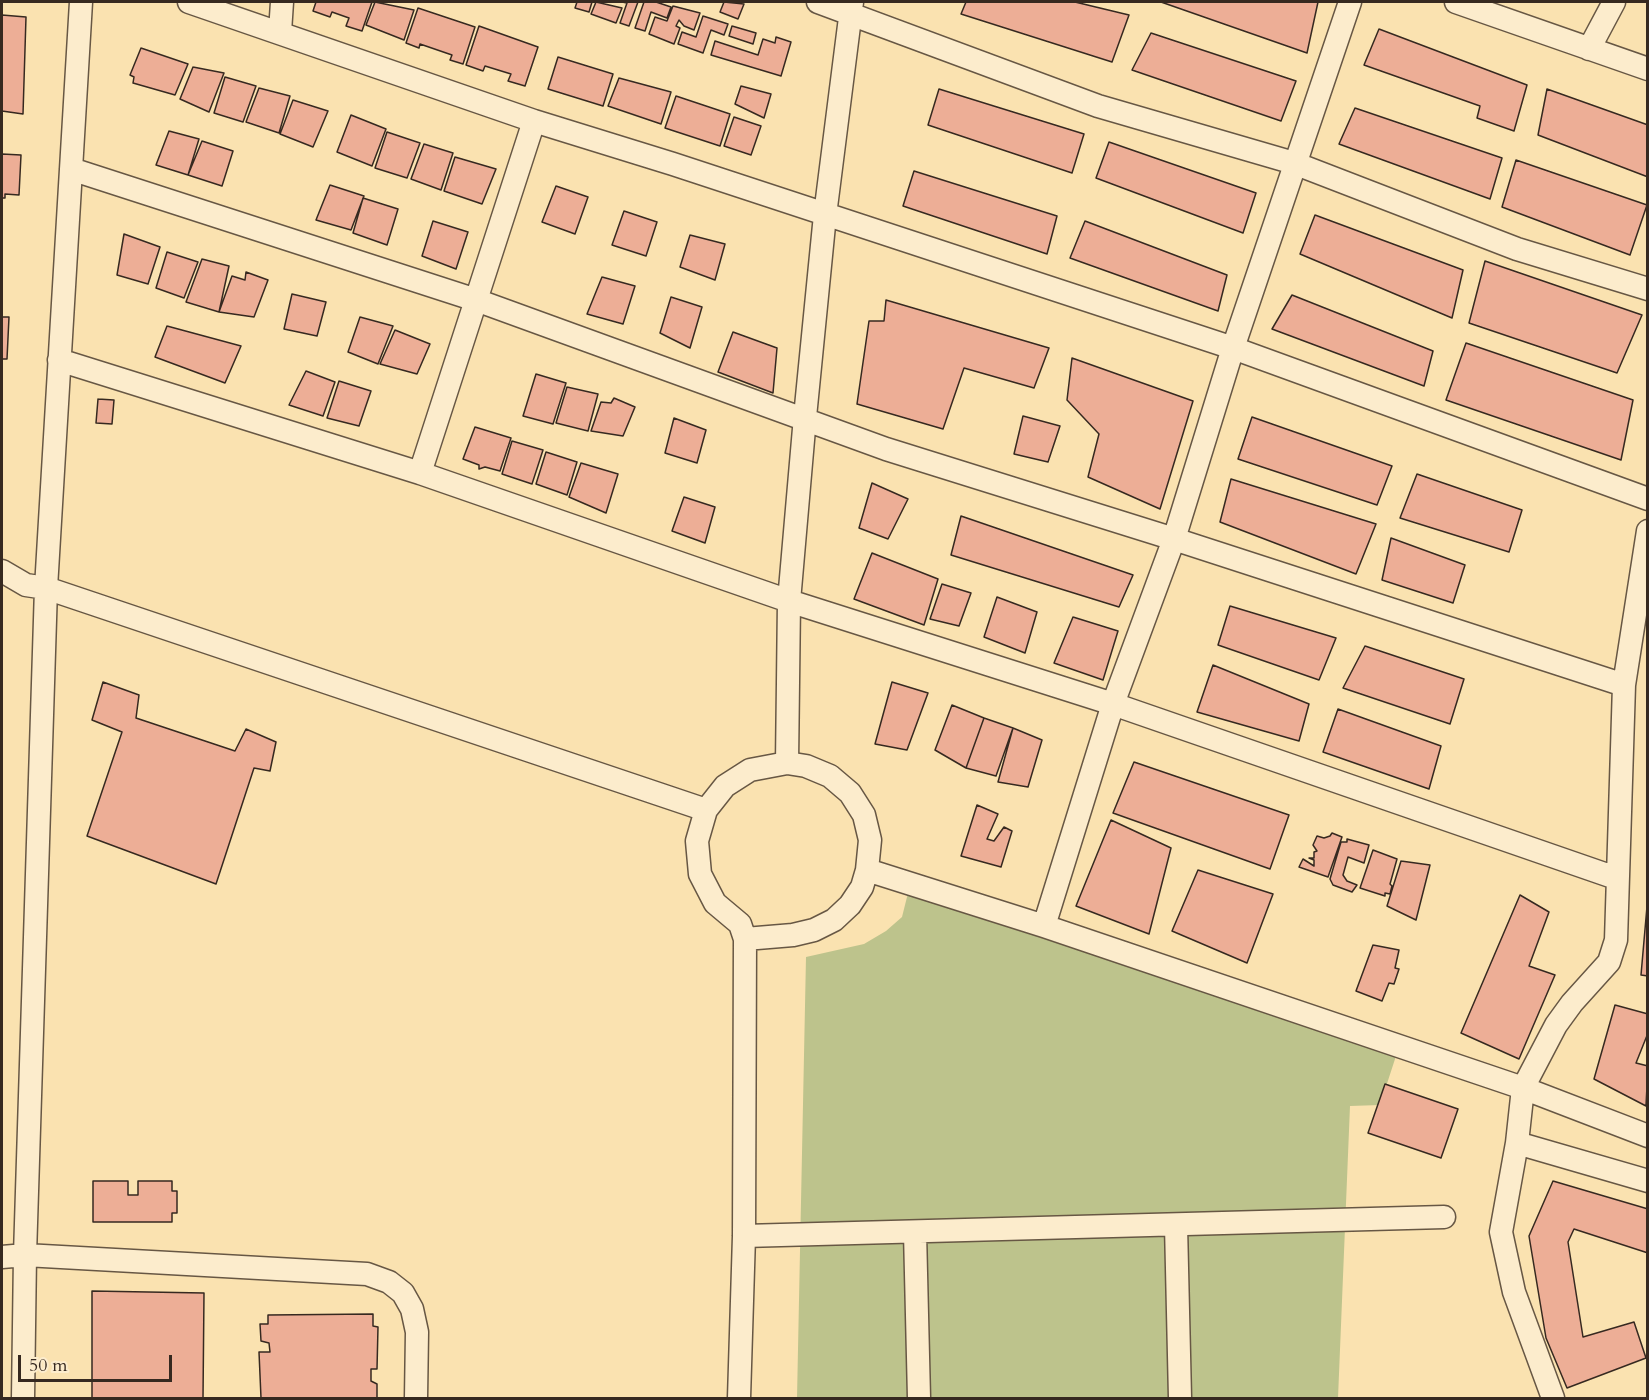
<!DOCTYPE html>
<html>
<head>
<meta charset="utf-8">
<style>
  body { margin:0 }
  #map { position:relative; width:1649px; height:1400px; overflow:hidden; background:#fae2b0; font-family:Cardo,serif }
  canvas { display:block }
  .frame { position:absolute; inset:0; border:3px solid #362920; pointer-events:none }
  .scale { position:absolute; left:18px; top:1355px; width:154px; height:27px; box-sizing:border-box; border:3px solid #362920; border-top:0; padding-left:8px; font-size:18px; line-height:21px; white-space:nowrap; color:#362920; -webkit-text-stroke:4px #fceccc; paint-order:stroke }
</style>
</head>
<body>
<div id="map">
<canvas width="1649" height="1400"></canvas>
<div class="frame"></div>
<div class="scale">50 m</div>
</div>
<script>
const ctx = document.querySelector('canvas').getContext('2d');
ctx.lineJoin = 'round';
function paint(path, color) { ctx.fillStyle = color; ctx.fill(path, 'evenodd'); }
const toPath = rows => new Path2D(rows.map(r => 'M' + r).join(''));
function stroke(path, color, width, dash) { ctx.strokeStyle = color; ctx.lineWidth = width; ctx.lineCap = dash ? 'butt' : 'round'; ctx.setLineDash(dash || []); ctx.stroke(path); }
paint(toPath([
  [909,889,1396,1056,1380,1105,1350,1106,1338,1398,797,1398,806,957,864,944,886,931,902,917]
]), '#bdc38c');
const building = toPath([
  [316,2,372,2,362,31,346,26,349,18,332,12,330,17,313,11,316,2],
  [375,2,414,10,404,40,366,25,375,2],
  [577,2,592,2,589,12,575,8,577,2],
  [596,2,622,8,616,23,591,14,596,2],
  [622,2,638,2,629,26,620,23,627,3,622,2],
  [644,2,656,2,671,7,667,18,651,12,645,31,635,28,644,2],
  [724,2,744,4,738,19,720,12,724,2],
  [966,2,1075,2,1129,15,1112,62,961,14,966,2],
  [1161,2,1318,2,1307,53,1161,2],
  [673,6,700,13,694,30,684,26,679,20,676,26,680,28,674,44,649,34,655,17,667,21,673,6],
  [418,8,475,27,463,64,450,60,452,55,420,44,419,48,406,43,418,8],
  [2,15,26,17,23,114,2,111,2,15],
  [703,16,728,24,724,35,711,30,703,53,678,44,682,32,696,37,703,16],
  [479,26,538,47,525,86,508,81,511,74,485,66,483,71,466,65,479,26],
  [732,26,756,33,753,44,729,36,732,26],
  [1379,29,1527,85,1514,131,1477,118,1480,106,1364,65,1379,29],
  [1151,33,1296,81,1281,121,1132,70,1151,33],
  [776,37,791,42,781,76,711,55,715,41,758,55,763,39,775,43,776,37],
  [141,48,188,64,175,95,133,83,134,77,130,75,141,48],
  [558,57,613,74,603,106,548,89,558,57],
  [193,67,224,73,209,112,180,99,193,67],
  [225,77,256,86,243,122,214,113,225,77],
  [619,78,671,92,661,124,608,106,619,78],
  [741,86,771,94,764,118,735,104,741,86],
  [259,88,290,96,279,133,246,122,259,88],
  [939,89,1084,134,1072,173,928,125,939,89],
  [1547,89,1648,125,1648,177,1538,135,1547,89],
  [676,96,730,114,720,146,665,128,676,96],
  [293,100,328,111,313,147,280,134,293,100],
  [1355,108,1502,158,1490,199,1339,144,1355,108],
  [351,115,386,129,372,166,337,152,351,115],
  [734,117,761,126,751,155,724,146,734,117],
  [169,131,199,139,188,175,156,165,169,131],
  [387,132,420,143,407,178,375,168,387,132],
  [202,141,233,151,222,186,188,175,202,141],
  [1109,142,1256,193,1243,233,1096,178,1109,142],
  [424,144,453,153,441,190,411,179,424,144],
  [2,154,21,155,19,195,5,194,5,198,2,198,2,154],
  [455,157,496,169,482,204,444,191,455,157],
  [1516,160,1647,205,1630,255,1502,207,1516,160],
  [914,171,1057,216,1047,254,903,206,914,171],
  [330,185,364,196,351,230,316,220,330,185],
  [556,186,588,197,575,234,542,222,556,186],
  [363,198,398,209,387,245,353,233,363,198],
  [624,211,657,222,646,256,612,245,624,211],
  [1315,215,1463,270,1452,318,1300,254,1315,215],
  [433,221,468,232,456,269,422,256,433,221],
  [1085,221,1227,275,1218,311,1070,258,1085,221],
  [124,234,160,247,148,284,117,275,124,234],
  [690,235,725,244,715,280,680,267,690,235],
  [167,252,198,262,184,298,156,288,167,252],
  [202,259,229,266,219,312,186,302,202,259],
  [1485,261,1642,315,1617,373,1469,323,1485,261],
  [246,272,268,280,254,317,219,312,232,276,245,280,246,272],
  [602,277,635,286,623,324,587,314,602,277],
  [292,294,326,302,317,336,284,329,292,294],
  [1292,295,1433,351,1424,386,1272,329,1292,295],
  [671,297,702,307,690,348,660,333,671,297],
  [886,300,1049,348,1034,388,964,368,943,429,857,404,869,321,884,321,886,300],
  [2,317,9,317,7,359,2,359,2,317],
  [360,317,393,326,378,364,348,352,360,317],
  [167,326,241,346,225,383,155,357,167,326],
  [395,330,430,344,417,374,380,364,395,330],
  [733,332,777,348,773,393,718,372,733,332],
  [1466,343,1633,400,1621,460,1446,400,1466,343],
  [1072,358,1193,401,1160,509,1088,477,1099,434,1067,400,1072,358],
  [306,371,335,382,323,416,289,405,306,371],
  [536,374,566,383,553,424,523,416,536,374],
  [339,381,371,391,359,426,327,418,339,381],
  [567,387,598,394,588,431,556,423,567,387],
  [614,398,635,407,623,436,591,431,601,402,611,403,614,398],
  [98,399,114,400,112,424,96,423,98,399],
  [1023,416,1060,426,1048,462,1014,454,1023,416],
  [1252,417,1392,466,1377,505,1238,459,1252,417],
  [674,418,706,430,697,463,665,453,674,418],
  [475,427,511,438,500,471,485,467,479,469,479,465,463,459,475,427],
  [512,441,543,450,532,484,502,474,512,441],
  [546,452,577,462,567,495,536,484,546,452],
  [581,463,618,474,606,513,569,497,581,463],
  [1417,474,1522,510,1509,552,1400,518,1417,474],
  [1231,479,1376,524,1356,574,1220,522,1231,479],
  [872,483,908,499,888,539,859,528,872,483],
  [684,497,715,507,705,543,672,531,684,497],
  [961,516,1133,575,1119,607,951,555,961,516],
  [1391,538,1465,565,1453,603,1382,580,1391,538],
  [872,553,938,579,924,625,854,599,872,553],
  [942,584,971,593,959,626,930,619,942,584],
  [997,597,1037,612,1025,653,984,637,997,597],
  [1230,606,1336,638,1319,680,1218,645,1230,606],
  [1073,617,1118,631,1103,680,1054,663,1073,617],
  [1365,646,1464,679,1450,724,1343,688,1365,646],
  [1213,665,1309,704,1299,741,1197,712,1213,665],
  [103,682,139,695,136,718,235,751,246,729,276,742,270,771,254,768,216,884,87,836,122,732,92,720,103,682],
  [892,682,928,693,907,750,875,744,892,682],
  [952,705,984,718,966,768,935,750,952,705],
  [1338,709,1441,746,1429,789,1323,752,1338,709],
  [984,718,1013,728,996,776,966,768,984,718],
  [1013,728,1042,740,1028,787,998,782,1013,728],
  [1134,762,1289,815,1270,869,1113,813,1134,762],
  [977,805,998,814,987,839,994,841,1004,827,1012,831,1001,867,961,856,977,805],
  [1111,820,1171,848,1149,934,1076,906,1111,820],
  [1332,833,1342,837,1328,877,1299,867,1303,859,1314,866,1314,860,1309,858,1314,858,1314,852,1317,851,1313,845,1317,836,1324,838,1330,836,1332,833],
  [1347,839,1369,845,1364,863,1348,857,1343,875,1347,881,1357,885,1352,892,1333,885,1330,879,1341,842,1347,842,1347,839],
  [1373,850,1397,859,1390,884,1392,886,1390,894,1385,893,1385,896,1360,888,1373,850],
  [1401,861,1430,865,1416,920,1387,906,1401,861],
  [1198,870,1273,894,1247,963,1172,931,1198,870],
  [1520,895,1549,912,1529,966,1555,975,1519,1059,1461,1033,1520,895],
  [1648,895,1648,976,1641,975,1648,895],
  [1373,945,1399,950,1395,968,1399,969,1394,984,1389,983,1382,1001,1356,991,1373,945],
  [1615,1005,1648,1014,1648,1033,1636,1063,1648,1066,1646,1106,1594,1079,1615,1005],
  [1385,1084,1458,1109,1441,1158,1368,1133,1385,1084],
  [93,1181,128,1181,128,1195,138,1195,138,1181,172,1181,172,1191,177,1191,177,1213,172,1213,172,1222,93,1222,93,1181],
  [1553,1181,1648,1209,1648,1253,1574,1229,1568,1242,1583,1337,1634,1322,1646,1358,1567,1388,1546,1338,1529,1236,1553,1181],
  [92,1291,204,1293,203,1398,92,1398,92,1291],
  [373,1314,373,1326,378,1327,377,1369,371,1369,371,1381,377,1384,377,1398,261,1398,259,1352,270,1352,269,1343,261,1341,260,1324,268,1324,268,1315,373,1314]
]);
paint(building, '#edae96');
stroke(building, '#362920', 1.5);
const minor = toPath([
  [189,2,534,121,673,164,1233,348,1648,499],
  [818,2,1098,106,1294,163,1517,249,1648,289],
  [1456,2,1648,69],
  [280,32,282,2],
  [1589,49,1614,2],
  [71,169,476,300,886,449,1174,539,1624,685],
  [59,360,420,473,789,601,1113,704,1616,878],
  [420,473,534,121],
  [2,571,26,585,46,588,706,810],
  [787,763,789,601,805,417,825,215,852,2],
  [787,763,806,766,830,776,850,793,864,815,870,840,867,870,862,887,850,905,834,920,814,930,793,935,745,939,740,924,715,903,700,874,697,841,706,810,725,786,750,770,787,763],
  [867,870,1044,926,1523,1088,1648,1136],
  [1044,926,1113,704,1174,539,1233,348,1350,2],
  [1517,1143,1523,1088,1556,1025,1572,1003,1609,962,1616,940,1624,685,1648,531],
  [1176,1225,1180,1398],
  [915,1232,919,1398],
  [744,1236,1444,1217],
  [2,1257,25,1255,367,1274,389,1282,403,1293,412,1309,417,1332,416,1398],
  [23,1398,25,1255,46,588,81,2],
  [739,1398,744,1236,745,939],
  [1553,1398,1514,1292,1501,1232,1517,1143,1648,1181]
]);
stroke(minor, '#675744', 25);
stroke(minor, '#fceccc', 22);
</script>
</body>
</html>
